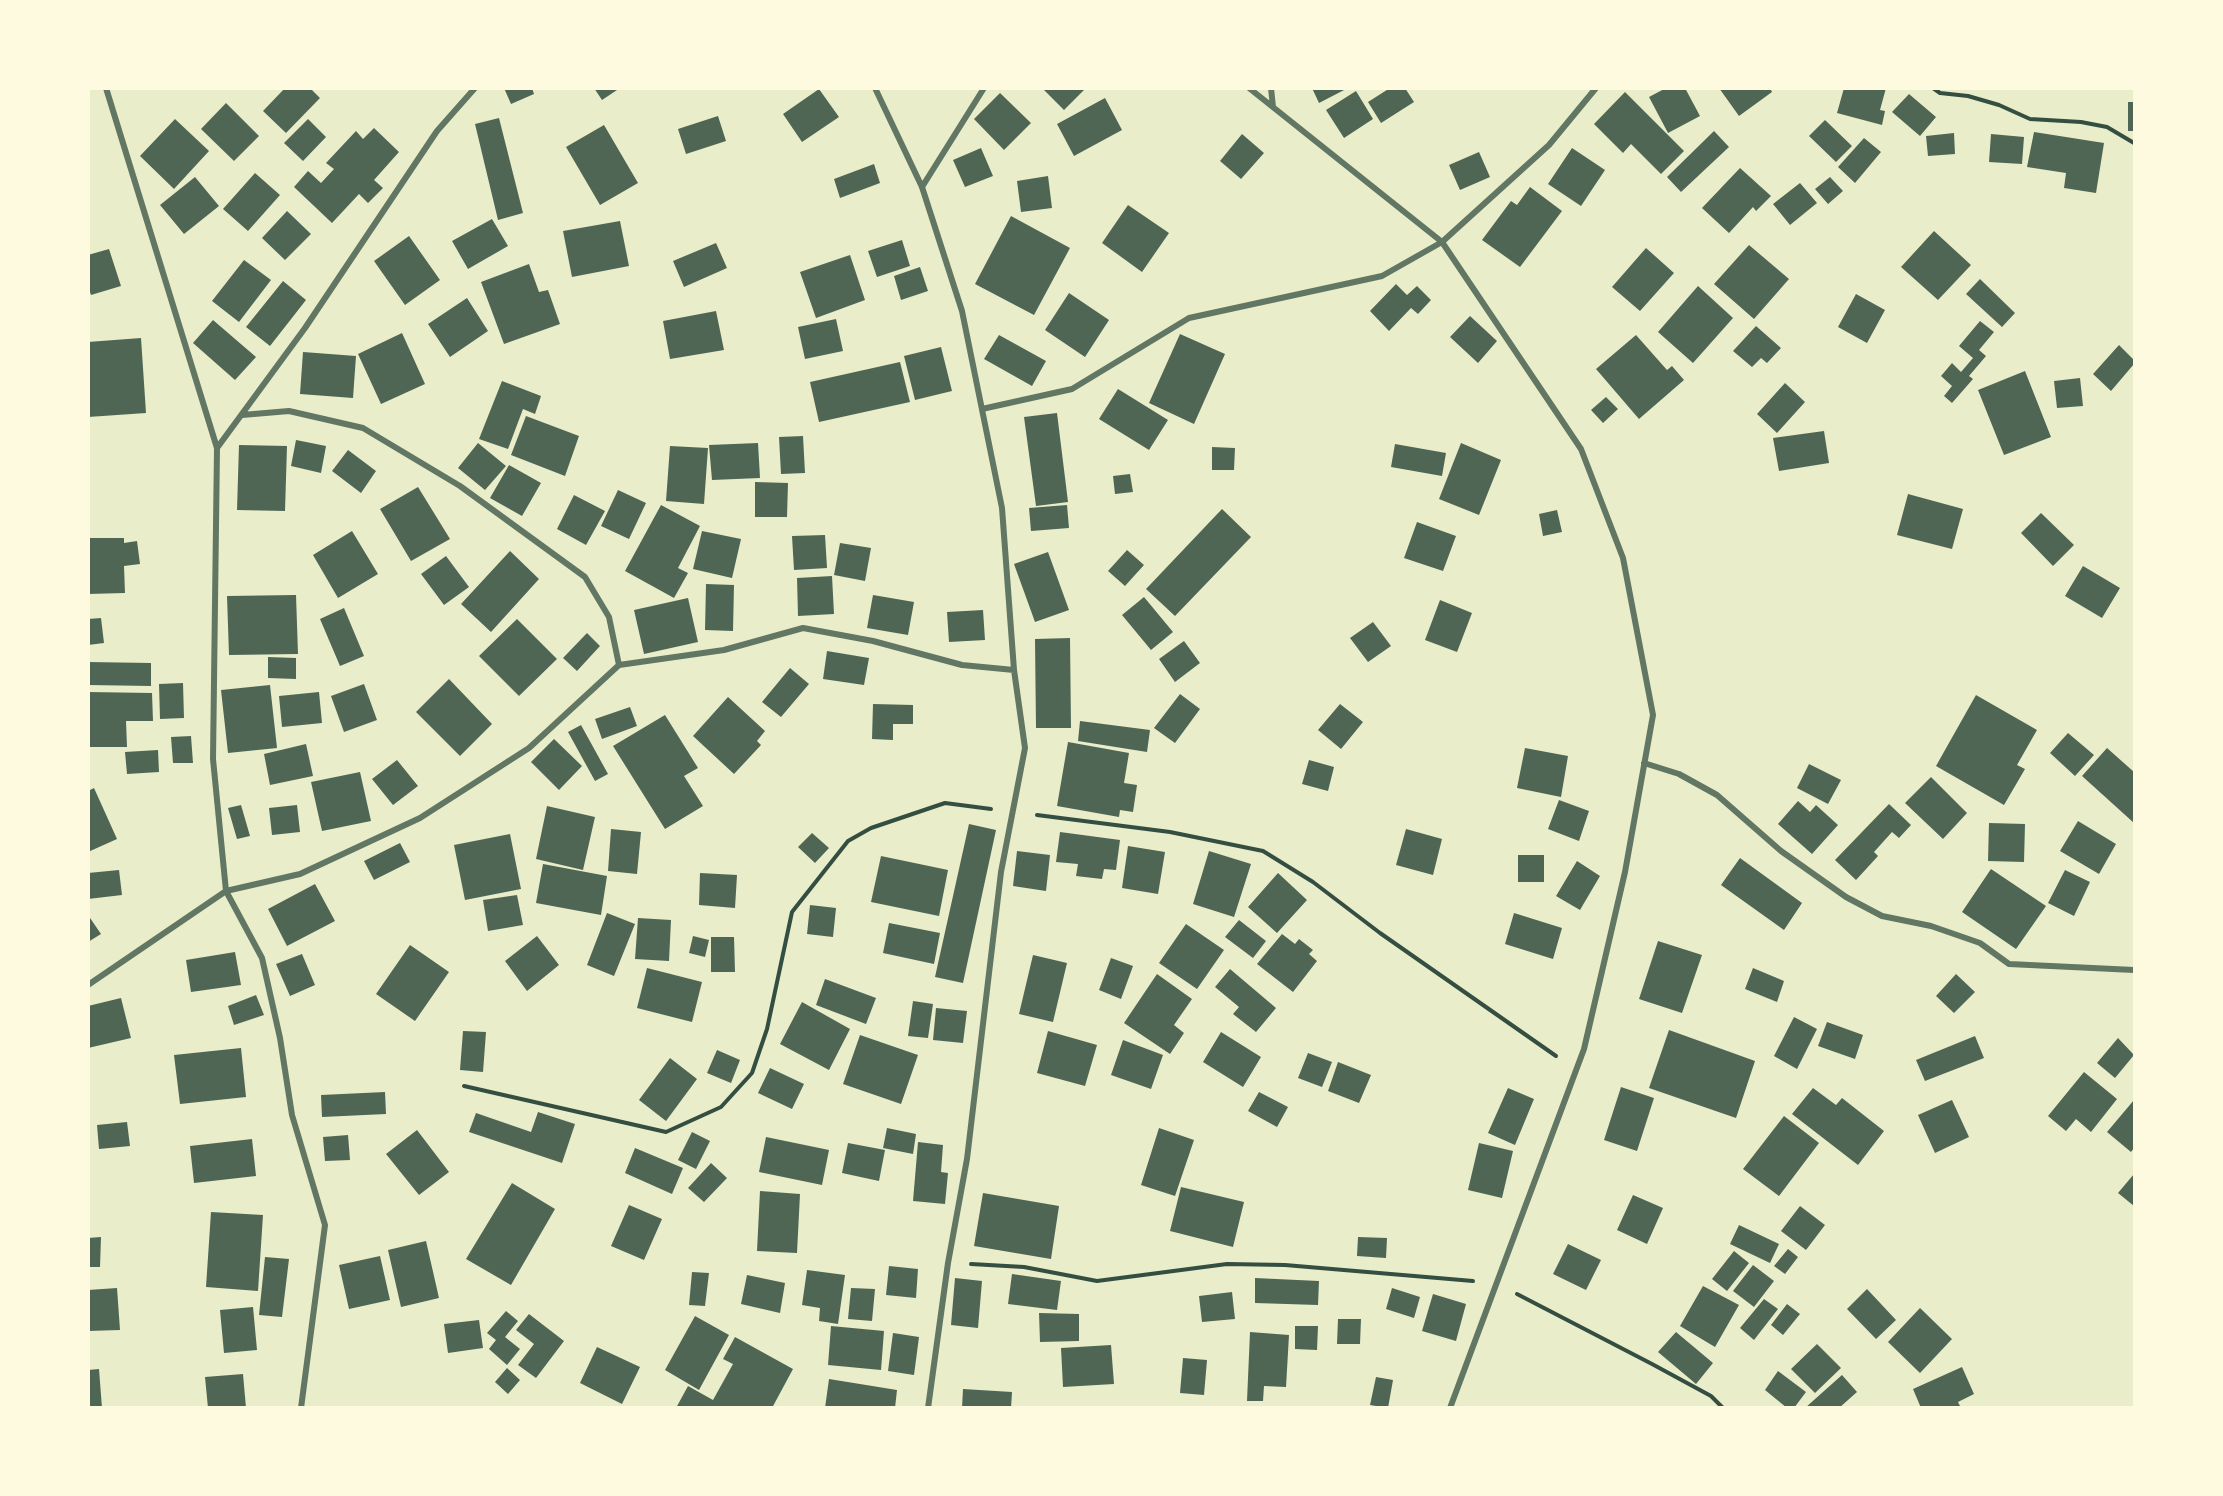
<!DOCTYPE html>
<html>
<head>
<meta charset="utf-8">
<style>
  body { margin:0 }
  #map { position:relative; width:2223px; height:1496px; overflow:hidden; background:#e9edc9; font-family:Commissioner,sans-serif }
  canvas { display:block }
  .frame { position:absolute; inset:0; border:90px solid #fefae0; pointer-events:none }
</style>
</head>
<body>
<div id="map">
<canvas width="2223" height="1496"></canvas>
<div class="frame"></div>
</div>
<script>
const ctx = document.querySelector('canvas').getContext('2d');
ctx.lineJoin = 'round';
function paint(path, color) { ctx.fillStyle = color; ctx.fill(path, 'evenodd'); }
const toPath = rows => new Path2D(rows.map(r => 'M' + r).join(''));
function stroke(path, color, width, dash) { ctx.strokeStyle = color; ctx.lineWidth = width; ctx.lineCap = dash ? 'butt' : 'round'; ctx.setLineDash(dash || []); ctx.stroke(path); }
paint(toPath([
  [285,88,310,88,320,98,286,133,263,111],
  [504,88,532,88,534,94,511,104],
  [594,88,620,88,602,100],
  [1042,88,1086,88,1064,110],
  [1312,88,1348,88,1319,103],
  [1390,88,1405,88,1414,102,1381,123,1368,102],
  [1666,88,1685,88,1700,116,1668,133,1649,97],
  [1719,88,1770,88,1772,92,1739,116],
  [1844,88,1886,88,1880,110,1885,111,1882,125,1837,113],
  [819,89,839,117,802,142,783,114],
  [1356,91,1373,119,1344,138,1326,110],
  [1625,92,1684,151,1661,174,1631,144,1623,153,1594,124],
  [1000,93,1031,123,1004,150,974,119],
  [1909,94,1936,117,1920,136,1892,112],
  [1105,98,1122,130,1074,156,1057,124],
  [2128,102,2134,102,2134,131,2128,131],
  [226,103,259,136,234,161,201,129],
  [718,116,726,141,686,154,678,129],
  [499,118,523,213,498,220,475,124],
  [175,119,209,151,174,189,140,156],
  [308,119,326,137,303,161,284,143],
  [1825,120,1852,146,1836,162,1809,136],
  [604,125,638,183,600,205,566,147],
  [374,128,399,152,374,180,383,188,368,203,359,194,332,223,294,187,308,171,321,183,334,169,326,163,356,131,363,139],
  [1714,131,1729,147,1681,192,1667,177],
  [2034,132,2104,143,2096,193,2064,188,2066,173,2027,167],
  [1954,133,1955,154,1928,156,1926,136],
  [1242,134,1264,153,1241,179,1220,161],
  [1991,134,2024,137,2022,164,1989,162],
  [1864,138,1881,152,1855,183,1838,167],
  [981,148,993,176,965,187,953,160],
  [1572,148,1605,170,1581,206,1548,184],
  [1479,152,1490,177,1460,190,1449,165],
  [874,164,880,183,840,198,834,179],
  [1740,168,1771,196,1756,211,1753,207,1729,233,1702,208],
  [255,173,280,195,248,231,223,209],
  [1048,176,1052,208,1021,212,1017,181],
  [195,177,219,206,184,234,160,205],
  [1830,177,1843,191,1828,204,1815,189],
  [1800,183,1817,203,1790,225,1773,204],
  [1530,187,1562,211,1520,267,1482,240,1511,201,1517,205],
  [1128,205,1169,233,1142,272,1102,243],
  [287,211,311,234,285,260,262,238],
  [1011,216,1070,248,1034,315,975,284],
  [492,219,508,246,468,269,452,241],
  [620,221,629,266,572,277,563,231],
  [1934,231,1971,265,1938,300,1901,267],
  [409,236,440,280,405,305,374,261],
  [902,240,910,266,877,277,868,251],
  [716,243,727,268,684,287,673,261],
  [1749,245,1789,279,1754,319,1714,284],
  [1646,248,1674,273,1640,311,1612,287],
  [109,249,121,286,91,295,88,286,88,255],
  [850,255,865,300,816,318,800,272],
  [244,260,271,280,239,322,212,301],
  [529,264,539,292,548,290,560,324,504,344,481,282],
  [920,267,928,291,901,300,894,276],
  [1980,279,2015,313,2002,327,1966,294],
  [283,281,306,300,270,346,246,327],
  [1396,284,1407,295,1417,286,1431,300,1418,314,1411,308,1389,331,1370,311],
  [1698,286,1733,318,1693,363,1658,332],
  [1069,293,1109,320,1085,357,1045,330],
  [1856,294,1885,310,1867,343,1838,327],
  [467,298,488,331,450,357,428,324],
  [716,311,724,350,670,359,663,321],
  [1470,316,1497,341,1478,363,1450,337],
  [836,319,843,351,805,359,798,327],
  [213,320,256,357,235,380,193,343],
  [1980,321,1994,332,1979,350,1986,356,1969,376,1973,379,1952,403,1944,396,1952,386,1941,376,1952,363,1961,372,1973,358,1959,346],
  [1756,326,1781,348,1767,363,1761,358,1752,367,1733,351],
  [402,333,425,384,381,404,358,354],
  [1180,334,1225,354,1194,424,1149,403],
  [999,335,1046,361,1032,386,984,359],
  [1636,335,1667,370,1672,366,1684,380,1639,419,1596,369],
  [141,338,146,413,88,417,88,342],
  [2119,345,2134,360,2134,364,2111,391,2093,374],
  [941,347,952,391,915,400,904,356],
  [303,352,356,356,353,398,300,394],
  [900,362,910,402,819,422,810,382],
  [2025,371,2051,437,2004,455,1978,390],
  [2080,378,2083,406,2057,408,2054,381],
  [502,381,541,396,535,414,523,409,508,449,479,439],
  [1785,383,1805,402,1777,433,1757,414],
  [1118,389,1168,420,1149,450,1099,419],
  [1606,397,1618,409,1603,423,1591,410],
  [1057,413,1068,502,1036,506,1024,417],
  [526,416,579,436,565,476,511,455],
  [1824,431,1829,463,1779,471,1773,438],
  [803,436,805,473,781,474,779,437],
  [296,440,326,446,321,473,291,466],
  [478,443,506,466,485,490,458,468],
  [758,443,760,478,712,480,709,445],
  [1461,443,1501,460,1479,515,1439,499],
  [1395,444,1446,453,1442,476,1391,467],
  [239,445,287,446,285,511,237,510],
  [670,446,708,448,704,504,666,501],
  [1212,447,1235,448,1234,470,1212,470],
  [348,450,376,471,361,493,332,471],
  [509,465,541,483,522,516,490,498],
  [1130,474,1133,492,1115,494,1113,476],
  [755,482,788,483,787,517,755,517],
  [418,487,450,539,411,561,380,509],
  [618,490,646,503,629,539,601,526],
  [1908,494,1963,509,1952,549,1897,535],
  [574,495,605,511,586,545,557,529],
  [661,505,700,526,678,568,688,573,674,598,625,571],
  [1067,505,1069,528,1031,531,1029,508],
  [1222,509,1251,537,1175,616,1146,589],
  [1557,510,1562,532,1543,536,1539,514],
  [2041,513,2074,545,2053,566,2021,533],
  [1417,522,1456,536,1443,571,1404,558],
  [352,531,378,574,338,598,313,555],
  [702,531,741,539,732,578,693,569],
  [825,535,827,568,794,570,792,536],
  [88,538,124,538,124,543,137,541,140,564,124,566,125,593,88,594],
  [840,543,871,548,865,581,834,575],
  [1127,550,1144,565,1125,586,1108,571],
  [510,551,539,579,491,632,461,604],
  [1048,552,1069,610,1035,622,1014,564],
  [446,556,469,587,444,605,421,574],
  [2083,566,2120,588,2102,618,2065,596],
  [832,576,834,614,798,616,797,578],
  [706,584,734,585,733,631,705,630],
  [296,595,298,654,229,655,227,596],
  [873,595,914,602,908,635,867,628],
  [1144,597,1173,632,1151,650,1122,615],
  [688,598,698,642,644,654,634,610],
  [1440,600,1472,613,1457,652,1425,640],
  [344,608,364,656,340,666,320,619],
  [983,610,985,640,949,642,947,612],
  [101,618,104,643,88,645,88,619],
  [517,619,557,659,519,696,479,656],
  [1373,622,1391,646,1368,662,1350,638],
  [587,633,600,646,577,671,563,658],
  [1070,638,1071,728,1036,728,1035,639],
  [1184,641,1200,663,1175,682,1159,659],
  [827,651,869,658,864,685,823,679],
  [268,657,296,658,296,679,268,678],
  [88,662,151,663,151,686,88,685],
  [790,668,809,684,781,717,762,702],
  [449,679,492,724,460,756,416,712],
  [183,683,184,718,160,719,159,684],
  [364,684,377,720,344,732,331,696],
  [270,685,277,748,228,753,221,690],
  [88,692,152,693,153,721,126,721,127,747,88,747],
  [319,692,322,723,282,727,279,696],
  [1180,694,1200,709,1175,743,1154,728],
  [1976,695,2037,730,2017,765,2025,769,2004,805,1936,766],
  [728,697,765,731,757,741,761,745,734,774,693,736],
  [873,704,913,705,913,724,893,724,893,740,872,739],
  [1340,704,1363,722,1341,749,1318,730],
  [630,707,637,726,602,739,595,719],
  [665,715,698,768,684,776,703,806,665,829,613,746],
  [1080,721,1150,730,1147,752,1078,741],
  [581,725,608,774,595,781,568,732],
  [2068,733,2094,755,2075,776,2050,753],
  [191,736,193,763,173,763,171,737],
  [554,739,582,766,559,790,531,762],
  [1068,742,1129,753,1124,783,1137,785,1133,812,1120,810,1119,817,1057,806],
  [306,744,313,776,270,785,264,754],
  [1525,748,1568,756,1561,797,1517,788],
  [2107,748,2134,772,2134,823,2082,776],
  [158,750,159,772,127,774,125,752],
  [397,760,418,786,393,805,372,779],
  [1309,760,1334,767,1328,791,1302,784],
  [1809,764,1841,780,1828,804,1797,788],
  [360,772,371,821,322,831,311,782],
  [1931,777,1967,813,1943,839,1905,803],
  [94,788,117,839,88,852,88,791],
  [1559,800,1589,811,1579,841,1548,829],
  [1798,801,1810,812,1816,805,1838,825,1812,854,1778,824],
  [1889,804,1911,825,1899,838,1892,832,1874,852,1878,856,1856,880,1835,860],
  [241,805,250,836,237,839,228,808],
  [297,805,300,832,272,835,269,808],
  [547,806,595,817,583,870,536,859],
  [2078,821,2116,844,2099,874,2060,851],
  [1989,823,2025,824,2024,862,1988,861],
  [969,824,996,830,963,983,935,977],
  [611,829,641,832,637,874,608,871],
  [1406,829,1442,839,1433,875,1396,865],
  [1060,832,1120,840,1116,870,1104,869,1102,879,1076,876,1078,864,1056,862],
  [812,833,829,848,815,863,798,847],
  [510,834,521,889,465,900,454,845],
  [400,843,410,862,374,880,364,861],
  [1128,846,1165,852,1158,894,1122,888],
  [1017,851,1050,855,1046,891,1013,886],
  [1209,851,1251,864,1234,917,1193,904],
  [1518,855,1544,855,1544,882,1518,882],
  [881,856,948,870,939,916,871,902],
  [1740,858,1802,903,1784,930,1721,885],
  [1577,861,1600,876,1580,910,1556,896],
  [543,864,607,876,601,915,536,903],
  [1991,869,2046,906,2016,949,1962,912],
  [119,870,122,895,88,899,88,873],
  [2065,870,2090,882,2074,916,2048,903],
  [700,873,737,875,735,908,699,905],
  [1278,873,1307,900,1277,933,1248,907],
  [315,884,335,921,287,946,268,909],
  [517,895,523,925,488,931,483,900],
  [810,905,836,908,833,937,807,934],
  [607,913,635,924,614,976,587,965],
  [1514,913,1562,928,1553,959,1505,944],
  [88,915,101,934,88,942],
  [638,918,671,920,669,961,635,959],
  [1239,920,1266,941,1253,958,1225,937],
  [889,923,940,933,934,964,883,953],
  [1186,924,1224,950,1197,989,1159,963],
  [1282,934,1295,944,1299,939,1313,950,1309,954,1317,961,1293,992,1257,964],
  [537,936,559,965,527,991,505,961],
  [693,936,709,940,705,957,689,953],
  [711,937,734,937,735,972,711,972],
  [1658,941,1702,955,1682,1013,1639,999],
  [410,945,449,972,415,1021,376,994],
  [235,952,241,985,191,992,186,960],
  [302,954,315,985,290,996,276,964],
  [1033,955,1067,963,1053,1022,1019,1014],
  [1111,958,1133,966,1121,999,1099,990],
  [647,968,702,982,692,1022,637,1008],
  [1753,968,1784,981,1777,1002,1745,989],
  [1230,969,1276,1008,1256,1032,1233,1014,1239,1007,1215,987],
  [1157,974,1192,999,1174,1025,1184,1033,1170,1054,1124,1023],
  [1956,974,1975,992,1954,1013,1936,996],
  [825,979,876,998,866,1024,816,1005],
  [256,995,264,1015,234,1025,228,1006],
  [121,998,131,1038,88,1048,88,1006],
  [913,1001,933,1004,928,1038,908,1036],
  [802,1002,850,1029,829,1070,780,1044],
  [936,1008,967,1011,963,1043,933,1040],
  [1794,1017,1817,1029,1797,1069,1774,1056],
  [1827,1022,1863,1035,1855,1059,1818,1046],
  [1669,1030,1755,1061,1736,1118,1649,1088],
  [463,1031,486,1032,483,1072,460,1070],
  [1048,1031,1097,1045,1085,1086,1037,1073],
  [1221,1032,1261,1057,1243,1087,1203,1062],
  [860,1035,918,1055,901,1104,843,1084],
  [1975,1036,1984,1058,1925,1081,1916,1060],
  [2118,1038,2134,1055,2115,1078,2097,1063],
  [1123,1040,1163,1055,1151,1089,1111,1075],
  [241,1048,246,1097,180,1104,174,1055],
  [717,1050,740,1060,731,1083,707,1073],
  [1308,1053,1332,1062,1322,1087,1298,1078],
  [670,1058,697,1079,666,1121,639,1100],
  [1338,1062,1371,1075,1359,1103,1328,1091],
  [770,1068,804,1084,792,1109,758,1093],
  [2084,1072,2117,1099,2091,1132,2076,1119,2066,1131,2048,1116],
  [1621,1087,1654,1098,1637,1151,1604,1140],
  [1508,1088,1534,1099,1515,1145,1488,1133],
  [1813,1088,1836,1105,1842,1098,1884,1131,1858,1165,1792,1114],
  [385,1092,386,1114,322,1117,321,1095],
  [1259,1092,1288,1107,1277,1127,1248,1111],
  [1952,1100,1969,1137,1935,1153,1918,1115],
  [2134,1100,2134,1148,2131,1152,2107,1132],
  [538,1112,575,1124,562,1163,469,1132,476,1113,531,1132],
  [1784,1116,1819,1143,1779,1196,1743,1169],
  [127,1122,130,1146,99,1149,97,1125],
  [887,1128,916,1134,913,1154,883,1148],
  [1159,1128,1194,1140,1175,1196,1141,1185],
  [417,1130,449,1172,419,1195,386,1154],
  [692,1132,710,1141,696,1169,678,1160],
  [348,1135,350,1160,325,1161,323,1137],
  [766,1137,829,1150,822,1185,759,1172],
  [252,1139,256,1176,194,1183,190,1146],
  [918,1142,943,1145,941,1172,948,1173,945,1204,913,1201],
  [848,1143,885,1150,879,1181,842,1173],
  [1479,1143,1513,1151,1502,1198,1468,1190],
  [635,1148,683,1168,672,1194,625,1173],
  [711,1163,727,1178,704,1202,688,1188],
  [2134,1174,2134,1206,2118,1193],
  [512,1183,555,1209,511,1285,466,1259],
  [1181,1187,1244,1202,1233,1247,1170,1231],
  [760,1191,800,1194,797,1253,757,1251],
  [983,1193,1059,1206,1051,1259,974,1246],
  [1633,1195,1663,1208,1647,1244,1617,1230],
  [629,1205,662,1219,644,1260,611,1246],
  [1800,1206,1825,1225,1806,1250,1781,1231],
  [211,1212,263,1215,258,1291,206,1287],
  [1739,1225,1779,1244,1770,1263,1730,1244],
  [101,1237,100,1267,88,1267,88,1238],
  [1358,1237,1387,1238,1386,1258,1357,1256],
  [426,1241,439,1298,401,1307,388,1250],
  [1568,1244,1601,1260,1586,1290,1553,1274],
  [1788,1249,1798,1257,1785,1274,1774,1266],
  [1734,1251,1749,1263,1727,1291,1712,1279],
  [380,1256,390,1300,349,1309,339,1265],
  [265,1257,289,1259,282,1317,259,1315],
  [1753,1265,1774,1281,1754,1307,1733,1291],
  [889,1266,918,1269,916,1298,886,1295],
  [807,1270,845,1275,838,1324,819,1321,820,1308,802,1305],
  [692,1272,709,1273,705,1306,689,1305],
  [1012,1274,1061,1281,1057,1310,1008,1304],
  [747,1275,785,1283,780,1313,741,1304],
  [955,1278,982,1281,978,1328,951,1325],
  [1255,1278,1319,1281,1318,1305,1255,1303],
  [1703,1286,1739,1305,1715,1347,1680,1326],
  [117,1288,120,1330,88,1331,88,1290],
  [851,1288,875,1289,872,1321,848,1319],
  [1392,1288,1420,1297,1414,1318,1386,1309],
  [1867,1289,1896,1320,1876,1339,1847,1309],
  [1232,1292,1235,1319,1202,1322,1199,1296],
  [1433,1294,1466,1304,1456,1341,1422,1331],
  [1764,1299,1778,1309,1754,1340,1740,1328],
  [1787,1304,1800,1314,1783,1335,1771,1325],
  [253,1307,257,1350,224,1353,220,1310],
  [1920,1308,1952,1339,1920,1373,1888,1342],
  [506,1311,518,1321,505,1337,520,1349,507,1365,489,1349,496,1340,487,1333],
  [1039,1313,1079,1314,1079,1341,1040,1342],
  [529,1314,564,1341,536,1378,518,1365,534,1344,516,1330],
  [695,1316,729,1335,699,1390,665,1370],
  [1338,1319,1361,1319,1360,1344,1337,1344],
  [479,1320,483,1348,448,1353,444,1324],
  [831,1326,884,1331,881,1370,828,1365],
  [1295,1326,1318,1326,1317,1350,1295,1349],
  [1250,1332,1289,1335,1286,1387,1264,1386,1263,1401,1247,1401],
  [1676,1332,1713,1363,1696,1384,1658,1352],
  [893,1333,919,1337,914,1375,888,1371],
  [735,1337,793,1369,772,1408,676,1408,688,1386,713,1400,733,1364,723,1359],
  [1817,1344,1841,1368,1815,1393,1791,1369],
  [1111,1345,1114,1384,1063,1387,1061,1348],
  [597,1347,640,1367,622,1404,580,1383],
  [1183,1358,1207,1360,1204,1395,1180,1393],
  [1962,1367,1974,1394,1958,1402,1961,1408,1921,1408,1913,1389],
  [507,1368,520,1380,508,1394,495,1382],
  [99,1369,102,1408,88,1408,88,1370],
  [1778,1371,1806,1392,1794,1408,1787,1408,1765,1390],
  [243,1374,246,1408,208,1408,205,1377],
  [1842,1375,1857,1392,1839,1408,1805,1408],
  [1376,1377,1393,1380,1388,1408,1370,1405],
  [829,1379,897,1390,895,1408,825,1408],
  [963,1389,1012,1392,1011,1408,962,1408]
]), '#4f6655');
stroke(toPath([
  [1933,88,1940,93,1968,96,1999,105,2030,119,2081,122,2107,127,2134,143],
  [1037,815,1170,832,1263,851,1313,882,1380,933,1556,1056],
  [464,1086,666,1132,721,1107,752,1073,767,1029,792,912,848,841,871,828,945,803,991,809],
  [971,1264,1024,1267,1097,1281,1227,1264,1285,1265,1473,1281],
  [1517,1294,1652,1364,1711,1396,1723,1408]
]), '#344e41', 4);
stroke(toPath([
  [106,88,217,448,213,759,226,891,262,958,280,1038,292,1115,325,1225,301,1408],
  [875,88,922,187,962,311,1002,508,1014,670,1025,748,1001,872,967,1159,948,1263,928,1408],
  [1249,88,1442,242,1581,449,1623,558,1653,715,1625,872,1584,1049,1450,1408],
  [1271,88,1273,107],
  [922,187,984,88],
  [982,409,1072,389,1189,318,1382,276,1442,242,1549,145,1596,88],
  [217,448,305,328,437,131,475,88],
  [619,665,724,650,803,628,873,641,962,665,1014,670],
  [1644,763,1679,774,1717,795,1781,851,1846,897,1882,916,1931,926,1980,943,2009,964,2134,970],
  [88,985,226,891,300,874,420,818,529,748,619,665,609,617,585,577,460,486,363,428,289,411,242,415]
]), '#617663', 6);
</script>
</body>
</html>
